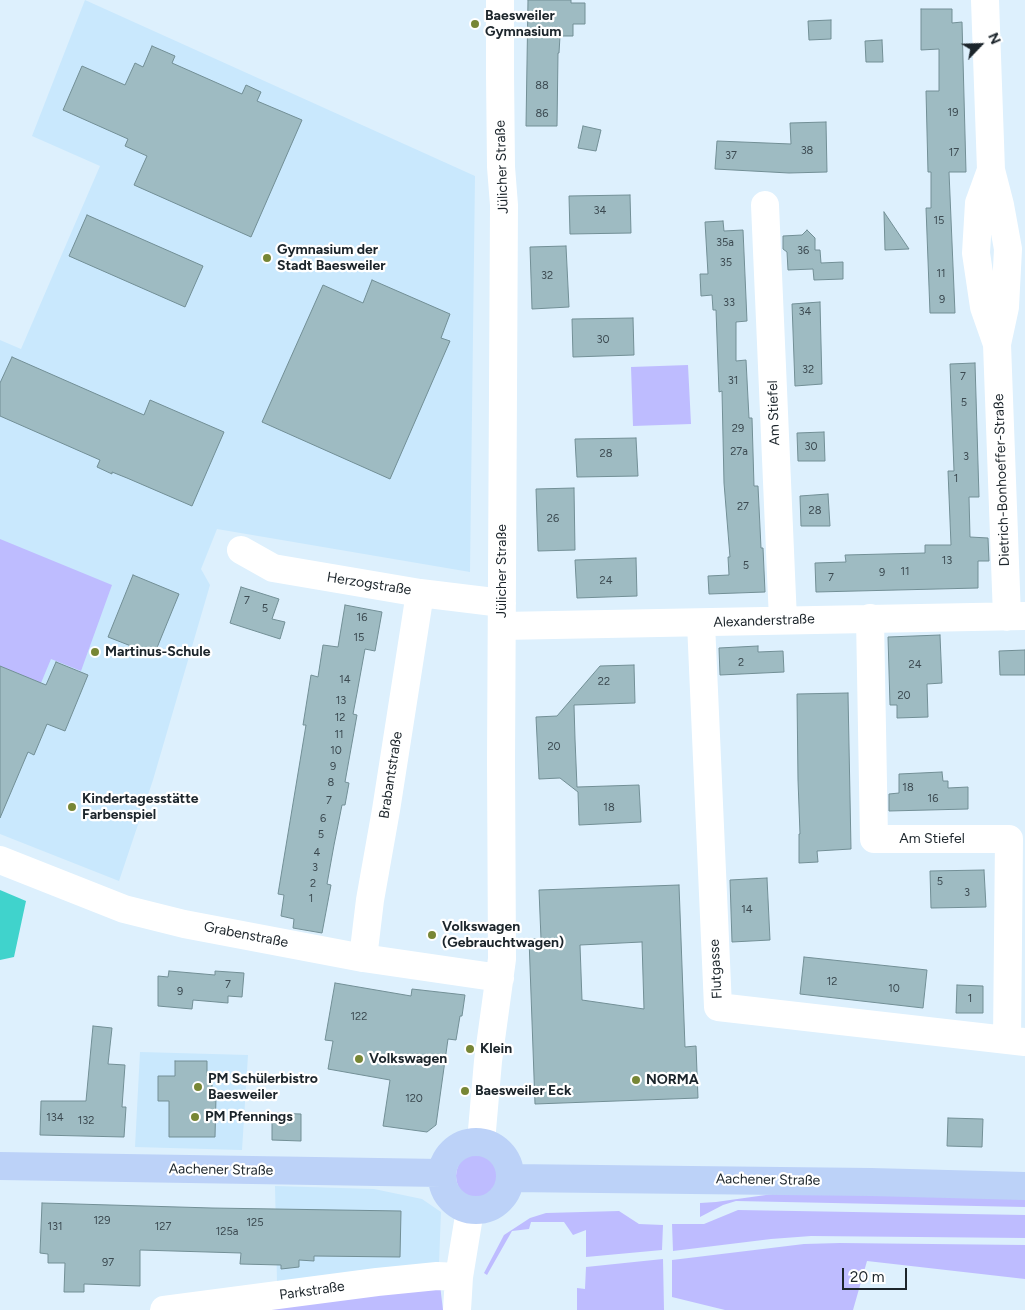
<!DOCTYPE html>
<html>
<head>
<meta charset="utf-8">
<style>
  body { margin:0 }
  #map { position:relative; width:1025px; height:1310px; overflow:hidden; background:#ddf0fd; font-family:Figtree,sans-serif }
  canvas { display:block }
  .north { position:absolute; left:955px; top:20px; width:50px; height:50px; -webkit-text-stroke:4px #fff; paint-order:stroke; rotate:66deg; font-size:14px; font-weight:700; line-height:20px; text-align:center; color:#1c252b }
  .north::after { content:''; display:block; margin:auto; width:18px; height:22px; background:#1c252b; clip-path:polygon(50% 0,100% 100%,50% 72%,0 100%) }
  .scale { position:absolute; left:842px; top:1268px; width:65px; height:22px; box-sizing:border-box; border:2px solid #1c252b; border-top:0; padding-left:6px; font-size:15px; line-height:18px; white-space:nowrap; color:#1c252b; -webkit-text-stroke:4px #fff; paint-order:stroke }
</style>
</head>
<body>
<div id="map">
<canvas width="1025" height="1310"></canvas>
<div class="north">N</div>
<div class="scale">20 m</div>
</div>
<script>
const ctx = document.querySelector('canvas').getContext('2d');
ctx.lineJoin = 'round';
function paint(path, color) { ctx.fillStyle = color; ctx.fill(path, 'evenodd'); }
const toPath = rows => new Path2D(rows.map(r => 'M' + r).join(''));
function stroke(path, color, width, dash) { ctx.strokeStyle = color; ctx.lineWidth = width; ctx.lineCap = dash ? 'butt' : 'round'; ctx.setLineDash(dash || []); ctx.stroke(path); }
function label(font, color, halo, rows, align = 'center') {
  ctx.font = font + ' Figtree,sans-serif'; ctx.lineWidth = 4.5; ctx.setLineDash([]); ctx.textBaseline = 'middle'; ctx.strokeStyle = halo; ctx.fillStyle = color; for (const [text, x, y, turn = 0] of rows) {
    ctx.save(); ctx.translate(x, y); ctx.rotate((+turn || 0) * Math.PI / 180); ctx.textAlign = isNaN(turn) ? turn : align; if (halo) ctx.strokeText(text, 0, 0); ctx.fillText(text, 0, 0); ctx.restore();
  }
}
paint(toPath([
  [85,0,475,176,470,572,217,529,201,569,210,585,153,780,119,881,0,834,0,340,21,349,100,166,32,136],
  [140,1052,248,1055,242,1150,135,1147],
  [275,1186,374,1189,422,1199,441,1212,439,1263,277,1282]
]), '#c9e8fd');
paint(toPath([
  [688,365,691,424,633,426,631,367],
  [0,539,112,585,81,671,51,659,41,683,0,666],
  '456 1176a24 24 0 1 1 48 0a24 24 0 1 1-48 0Z',
  [780,1193,1025,1199,1025,1207,736,1201,723,1205,700,1217,700,1203,716,1202],
  [738,1210,1025,1215,1025,1238,811,1236,771,1239,673,1251,672,1224,704,1224],
  [619,1211,639,1224,663,1225,662,1250,586,1257,586,1230,573,1235,564,1222,531,1222,529,1229,512,1231,487,1275,484,1273,504,1235,530,1218,546,1213],
  [840,1243,1025,1245,1025,1279,867,1261,853,1310,725,1310,672,1297,672,1260,804,1244],
  [663,1259,664,1310,577,1310,577,1288,585,1289,586,1267],
  [440,1285,443,1310,240,1310]
]), '#bebcff');
paint(toPath([
  [0,890,26,901,14,957,0,960]
]), '#40d3cc');
const building = toPath([
  [528,0,571,0,571,3,585,3,585,24,573,24,573,36,560,36,559,53,558,53,557,126,526,126,528,0],
  [921,9,952,9,952,23,962,22,966,172,949,172,955,313,930,313,926,208,931,208,931,172,928,172,926,91,939,91,939,49,921,50,921,9],
  [831,20,831,39,809,40,808,21,831,20],
  [882,40,883,62,866,62,865,41,882,40],
  [152,46,175,56,172,63,242,94,246,85,261,92,257,101,302,120,251,237,134,185,147,156,125,146,128,139,63,110,82,66,125,85,135,63,143,67,152,46],
  [826,122,827,172,789,173,715,169,717,141,791,144,790,123,826,122],
  [583,126,601,130,596,151,578,148,583,126],
  [630,195,631,233,570,234,569,196,630,195],
  [884,212,909,249,885,250,884,212],
  [87,215,203,266,185,307,69,256,87,215],
  [723,221,724,231,743,230,747,321,736,322,736,361,746,360,749,418,752,418,754,486,758,486,761,548,763,548,765,592,709,594,708,576,729,575,728,557,730,557,724,483,722,391,719,392,716,310,713,310,712,295,701,296,700,274,708,274,705,222,723,221],
  [807,230,815,238,815,250,820,250,821,263,843,262,843,279,814,280,813,269,788,270,787,252,783,249,783,236,802,235,807,230],
  [566,246,569,307,532,309,530,247,566,246],
  [372,280,450,314,441,338,450,341,390,479,262,422,323,285,363,303,372,280],
  [820,302,822,384,795,386,792,304,820,302],
  [633,318,634,355,573,357,572,319,633,318],
  [12,357,144,415,150,400,224,432,192,506,127,478,112,472,112,474,97,467,100,460,0,416,0,383,12,357],
  [975,363,979,497,969,497,970,537,988,538,989,561,978,561,978,588,816,592,815,563,846,562,845,555,925,553,925,545,951,545,948,471,954,471,950,364,975,363],
  [824,432,825,461,798,461,797,433,824,432],
  [636,438,638,476,577,477,575,439,636,438],
  [574,488,575,550,538,551,536,489,574,488],
  [828,494,830,526,801,526,800,496,828,494],
  [636,558,637,596,577,598,575,560,636,558],
  [133,575,179,594,154,655,108,637,133,575],
  [241,587,279,599,272,619,285,622,280,639,230,623,241,587],
  [345,605,382,612,375,651,365,649,357,693,353,714,357,715,345,782,349,783,345,805,342,805,334,845,327,884,331,885,322,933,293,928,294,919,281,916,284,895,278,894,306,725,303,725,311,675,318,677,323,645,338,647,345,605],
  [940,635,942,683,927,684,928,717,897,718,897,705,890,705,888,637,940,635],
  [758,646,758,652,783,651,784,672,720,675,719,648,758,646],
  [1025,650,1025,675,1000,675,999,651,1025,650],
  [56,662,88,675,65,731,47,724,34,755,28,752,0,818,0,666,46,685,56,662],
  [634,665,635,703,574,705,575,739,577,787,639,785,641,822,579,825,578,792,560,778,539,779,536,717,557,716,600,666,634,665],
  [848,693,851,849,817,851,818,862,799,863,799,834,800,834,798,780,797,694,848,693],
  [942,772,943,781,948,781,948,788,968,787,968,809,889,811,889,794,899,793,899,774,942,772],
  [984,870,986,907,931,908,930,871,984,870],
  [767,878,770,940,732,942,730,880,767,878],
  [679,885,685,1047,696,1046,698,1098,535,1104,529,939,541,939,539,890,679,885],
  [642,942,644,1009,582,1000,580,945,642,942],
  [804,957,927,970,923,1008,800,994,804,957],
  [169,971,215,975,215,971,244,973,242,997,228,996,228,1003,193,1000,192,1009,158,1006,158,976,168,977,169,971],
  [335,983,411,996,412,989,465,995,462,1016,460,1016,456,1040,448,1039,436,1125,427,1132,383,1126,390,1080,328,1069,333,1041,325,1040,335,983],
  [957,985,983,986,983,1013,956,1013,957,985],
  [93,1026,112,1028,108,1064,125,1065,122,1107,126,1107,124,1137,40,1135,41,1101,86,1101,93,1026],
  [175,1061,207,1061,207,1076,212,1076,212,1097,216,1097,215,1137,169,1137,169,1101,158,1101,158,1076,175,1076,175,1061],
  [272,1113,301,1114,301,1141,272,1140,272,1113],
  [948,1118,983,1119,982,1147,947,1146,948,1118],
  [42,1203,212,1208,401,1211,400,1257,314,1256,314,1261,299,1260,299,1267,281,1269,281,1265,240,1264,241,1253,140,1250,140,1286,84,1284,84,1292,64,1292,65,1263,48,1263,48,1254,40,1253,42,1203]
]);
paint(building, '#9ebbc2');
stroke(building, '#728f96', 1);
stroke(toPath([
  [985,0,991,170,1000,205,1008,249,1005,307,997,344,1007,617],
  [991,170,979,203,976,253,984,307,997,344],
  [765,205,783,620],
  [241,550,273,568,420,593,502,603],
  [870,618,874,839,1009,839,1007,1040],
  [701,623,718,1007,1025,1042],
  [502,626,1025,616],
  [0,860,124,909,184,924,363,958,500,978],
  [363,958,370,900,386,810,420,593],
  [481,1142,488,1061,502,959,501,761,504,205,501,167,500,74,500,0],
  [164,1310,377,1282,437,1276,459,1277],
  [457,1310,459,1277,470,1210]
]), '#fff', 28);
stroke(toPath([
  '442 1176a34 34 0 1 1 68 0a34 34 0 1 1-68 0Z',
  [0,1166,441,1173],
  [511,1178,871,1182,1025,1186]
]), '#bcd2f8', 28);
for (const [x, y, r, color] of [
  [475,24,5,"#778635"],
  [267,258,5,"#778635"],
  [95,652,5,"#778635"],
  [72,807,5,"#778635"],
  [432,935,5,"#778635"],
  [470,1049,5,"#778635"],
  [359,1059,5,"#778635"],
  [636,1080,5,"#778635"],
  [198,1087,5,"#778635"],
  [465,1091,5,"#778635"],
  [195,1117,5,"#778635"]
]) { const dot = new Path2D(); dot.arc(x, y, r, 0, 2 * Math.PI); ctx.fillStyle = color; ctx.fill(dot); stroke(dot, '#fff', 2); }
label('11px', '#3c4a51', null, [
  ["88",542,86],
  ["19",953,113],
  ["86",542,114],
  ["38",807,151],
  ["17",954,153],
  ["37",731,156],
  ["34",600,211],
  ["15",939,221],
  ["35a",725,243],
  ["36",803,251],
  ["35",726,263],
  ["11",941,274],
  ["32",547,276],
  ["9",942,300],
  ["33",729,303],
  ["34",805,312],
  ["30",603,340],
  ["32",808,370],
  ["7",963,377],
  ["31",733,381],
  ["5",964,403],
  ["29",738,429],
  ["30",811,447],
  ["27a",739,452],
  ["28",606,454],
  ["3",966,457],
  ["1",956,479],
  ["27",743,507],
  ["28",815,511],
  ["26",553,519],
  ["13",947,561],
  ["5",746,566],
  ["11",905,572],
  ["9",882,573],
  ["7",831,578],
  ["24",606,581],
  ["7",247,601],
  ["5",265,609],
  ["16",362,618],
  ["15",359,638],
  ["2",741,663],
  ["24",915,665],
  ["14",345,680],
  ["22",604,682],
  ["20",904,696],
  ["13",341,701],
  ["12",340,718],
  ["11",339,735],
  ["20",554,747],
  ["10",336,751],
  ["9",333,767],
  ["8",331,783],
  ["18",908,788],
  ["16",933,799],
  ["7",329,801],
  ["18",609,808],
  ["6",323,819],
  ["5",321,835],
  ["4",317,853],
  ["3",315,868],
  ["5",940,882],
  ["2",313,884],
  ["3",967,893],
  ["1",311,899],
  ["14",747,910],
  ["12",832,982],
  ["7",228,985],
  ["10",894,989],
  ["9",180,992],
  ["1",970,999],
  ["122",359,1017],
  ["120",414,1099],
  ["134",55,1118],
  ["132",86,1121],
  ["129",102,1221],
  ["125",255,1223],
  ["131",55,1227],
  ["127",163,1227],
  ["125a",227,1232],
  ["97",108,1263]
]);
label('bold 14px', '#1c252b', '#fff', [
  ["Baesweiler",485,16],
  ["Gymnasium",485,32],
  ["Gymnasium der",277,250],
  ["Stadt Baesweiler",277,266],
  ["Martinus-Schule",105,652],
  ["Kindertagesstätte",82,799],
  ["Farbenspiel",82,815],
  ["Volkswagen",442,927],
  ["(Gebrauchtwagen)",442,943],
  ["Klein",480,1049],
  ["Volkswagen",369,1059],
  ["PM Schülerbistro",208,1079],
  ["Baesweiler",208,1095],
  ["NORMA",646,1080],
  ["Baesweiler Eck",475,1091],
  ["PM Pfennings",205,1117]
], 'left');
label('14px', '#1c252b', '#fff', [
  ["Jülicher Straße",502,167,-92],
  ["Am Stiefel",774,413,-92],
  ["Dietrich-Bonhoeffer-Straße",1002,480,-92],
  ["Jülicher Straße",502,571,-90],
  ["Herzogstraße",369,584,9],
  ["Alexanderstraße",764,621,-2],
  ["Brabantstraße",391,775,-81],
  ["Am Stiefel",932,839],
  ["Grabenstraße",246,935,11],
  ["Flutgasse",716,969,-93],
  ["Aachener Straße",221,1170,1],
  ["Aachener Straße",768,1180,1],
  ["Parkstraße",312,1291,-8]
]);
</script>
</body>
</html>
